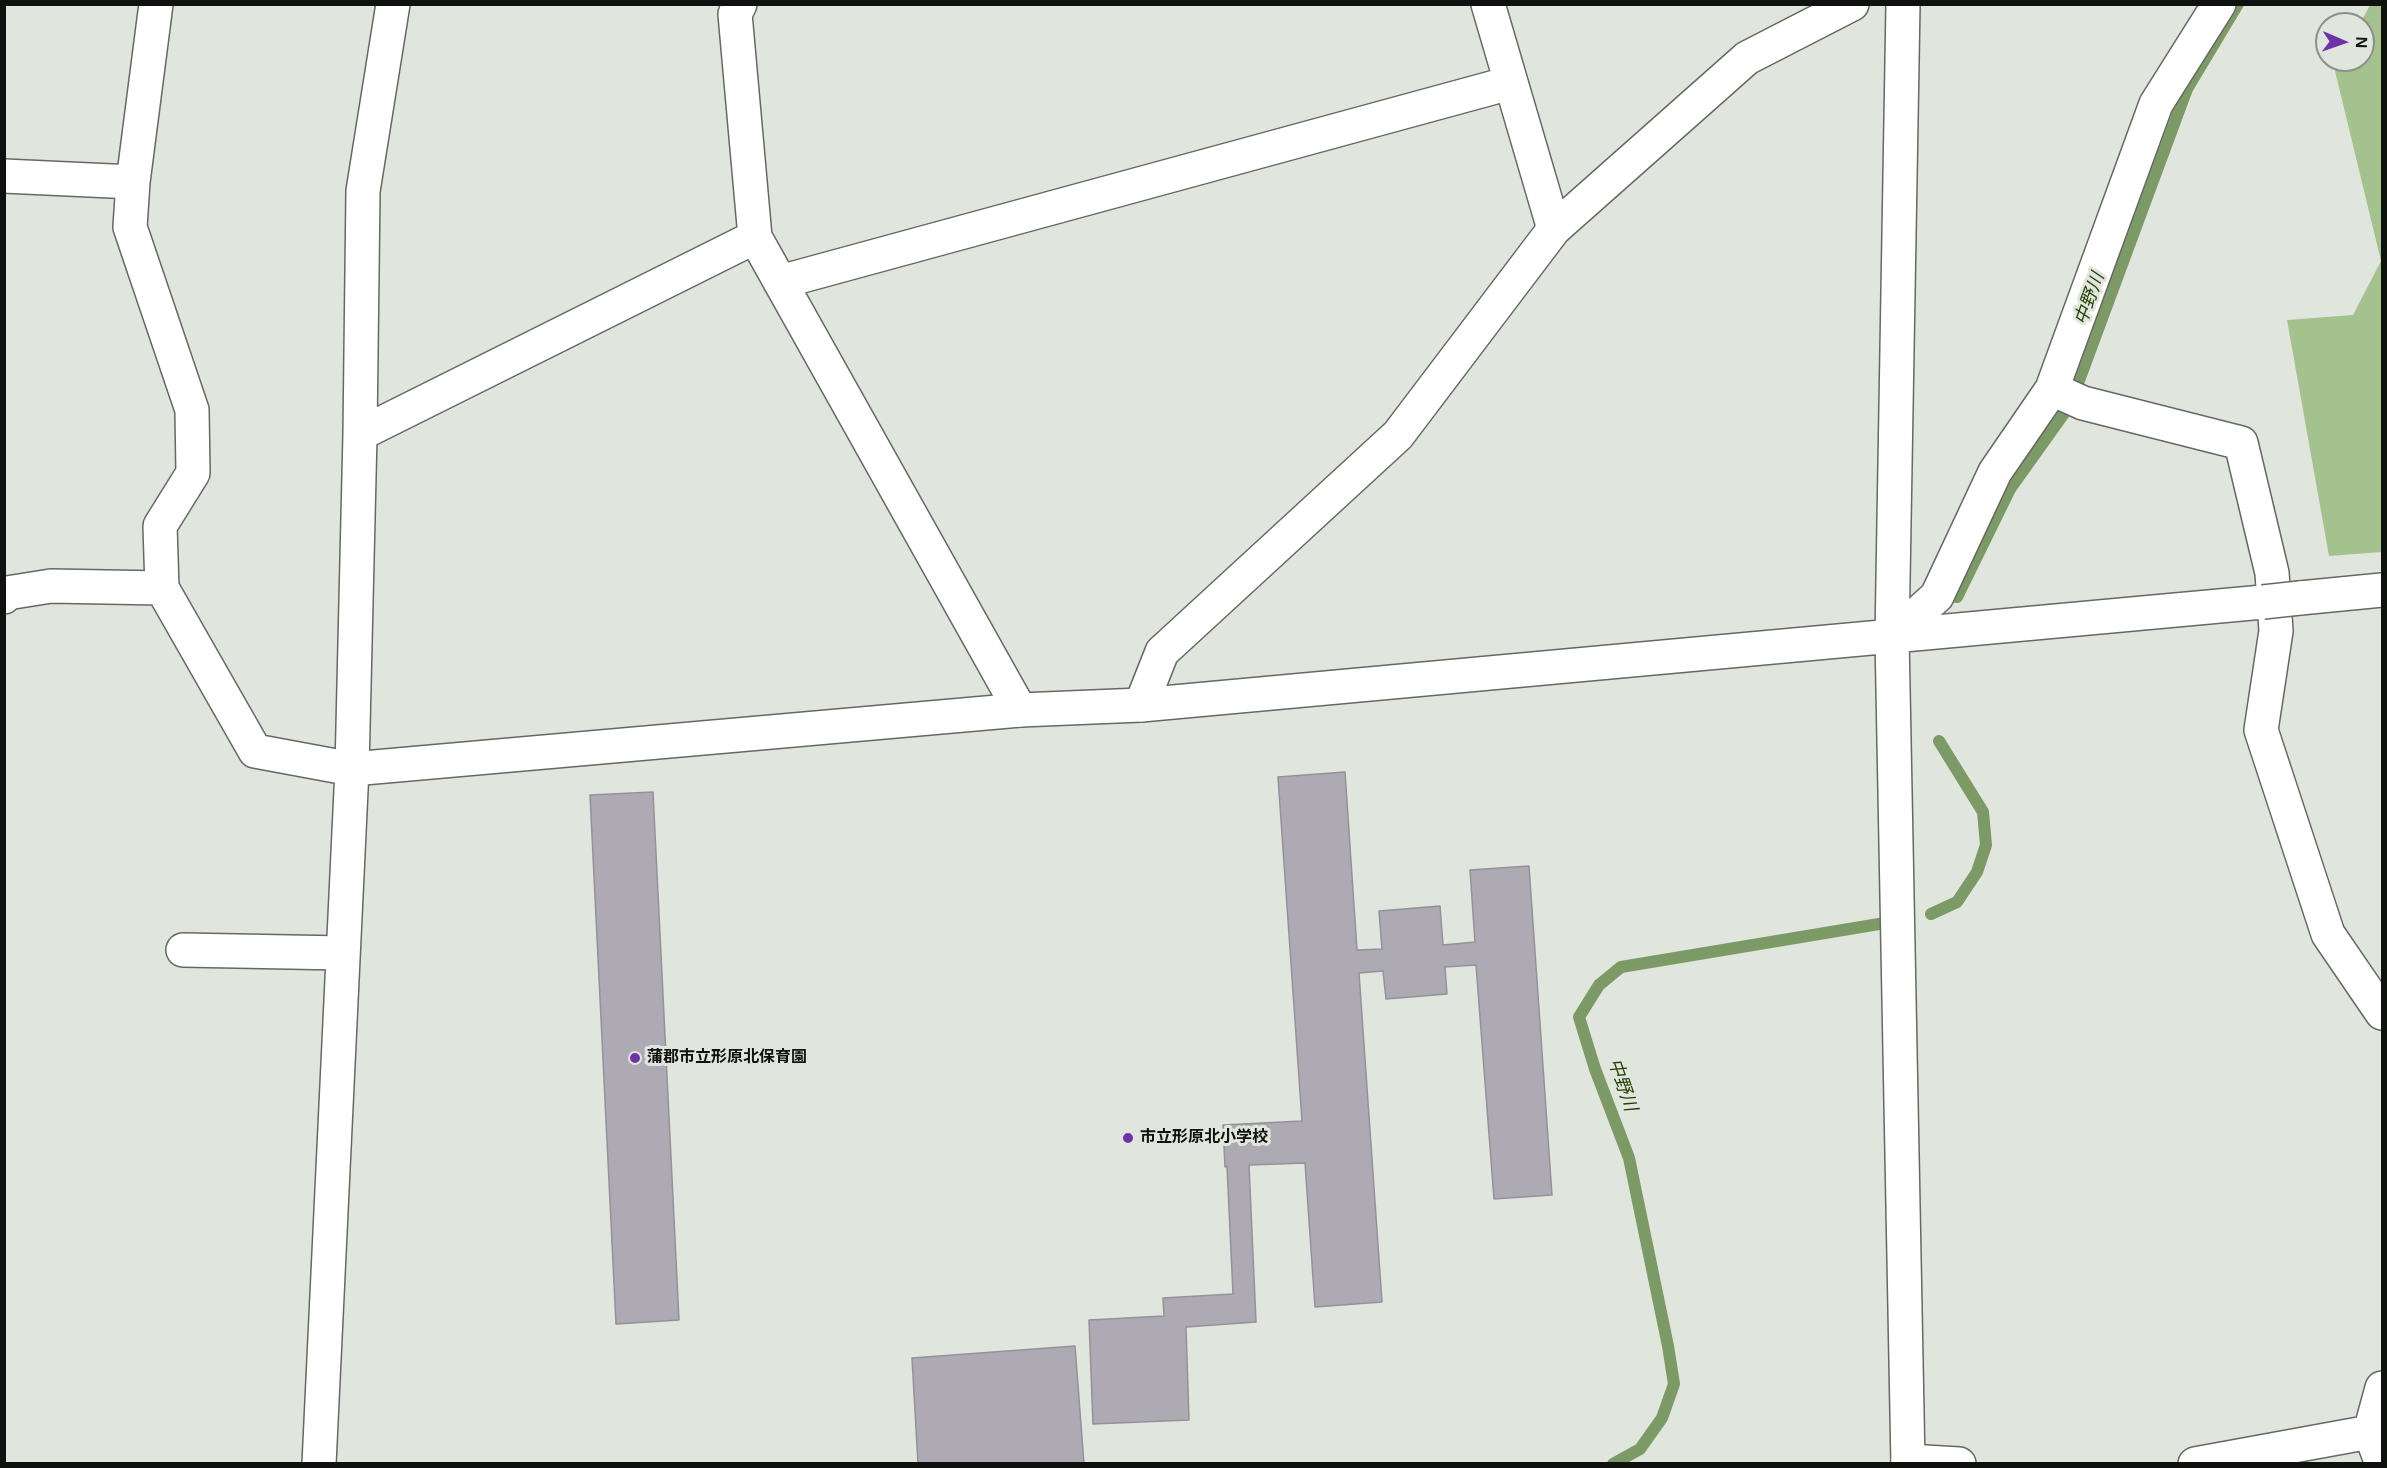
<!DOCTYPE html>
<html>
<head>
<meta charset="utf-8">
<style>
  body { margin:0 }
  #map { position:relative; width:2387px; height:1468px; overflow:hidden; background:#e0e5dd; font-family:Helvetica,sans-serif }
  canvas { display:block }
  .frame { position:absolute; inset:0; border:6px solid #0f110e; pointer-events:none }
  .north { position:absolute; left:2315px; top:12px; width:60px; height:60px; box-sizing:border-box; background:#e0e5dd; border:2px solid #8c908a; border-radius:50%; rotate:92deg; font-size:16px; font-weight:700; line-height:24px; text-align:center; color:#0f110e }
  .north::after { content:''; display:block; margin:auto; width:21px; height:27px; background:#7032a8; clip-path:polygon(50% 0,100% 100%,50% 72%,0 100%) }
</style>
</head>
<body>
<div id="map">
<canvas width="2387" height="1468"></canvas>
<div class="frame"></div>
<div class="north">N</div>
</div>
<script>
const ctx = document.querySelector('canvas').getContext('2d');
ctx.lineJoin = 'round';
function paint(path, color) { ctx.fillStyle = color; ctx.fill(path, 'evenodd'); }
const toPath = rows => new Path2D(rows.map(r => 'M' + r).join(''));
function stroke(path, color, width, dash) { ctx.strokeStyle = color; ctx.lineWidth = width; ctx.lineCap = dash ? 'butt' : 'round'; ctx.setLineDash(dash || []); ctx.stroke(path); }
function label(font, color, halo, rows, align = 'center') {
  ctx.font = font + ' Helvetica,"Noto Sans JP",sans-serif'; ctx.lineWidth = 6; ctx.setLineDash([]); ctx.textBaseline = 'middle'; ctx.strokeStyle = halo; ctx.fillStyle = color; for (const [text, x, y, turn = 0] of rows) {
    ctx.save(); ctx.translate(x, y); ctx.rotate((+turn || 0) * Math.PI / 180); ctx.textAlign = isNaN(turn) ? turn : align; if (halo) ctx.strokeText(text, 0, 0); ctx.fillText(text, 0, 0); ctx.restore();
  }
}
paint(toPath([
  [2370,5,2382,5,2382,552,2329,556,2287,320,2353,315,2381,261,2335,71,2341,60,2363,60,2363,24,2360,24]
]), '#a4c28e');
stroke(toPath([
  [1957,597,2010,489,2070,405,2187,89,2238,4],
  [1931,914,1957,902,1977,872,1986,845,1983,812,1939,741],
  [1613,1464,1640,1449,1662,1418,1674,1384,1668,1346,1629,1158,1595,1069,1579,1017,1599,985,1621,967,1879,924]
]), '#7c9a65', 12);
const building = toPath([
  [1345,772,1357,950,1382,949,1379,911,1440,906,1443,945,1475,942,1470,870,1529,866,1552,1195,1494,1199,1476,965,1445,967,1447,994,1386,999,1383,971,1359,973,1382,1302,1315,1307,1305,1163,1249,1165,1256,1322,1186,1327,1189,1420,1093,1424,1089,1320,1164,1316,1163,1298,1233,1294,1227,1166,1225,1167,1223,1125,1302,1121,1278,777,1345,772],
  [653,792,679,1320,616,1324,590,795,653,792],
  [1075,1346,1084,1464,918,1464,912,1358,1075,1346]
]);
paint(building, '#aeaab3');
stroke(building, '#949199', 1.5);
const street = toPath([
  [156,4,133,182,130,227,192,410,193,473,160,526,162,588,255,751,352,769],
  [740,4,735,14,755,237,1020,710],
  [1488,4,1554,229],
  [4,176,133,182],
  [780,282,1510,83],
  [2052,389,2083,403,2241,443,2272,573,2276,631,2261,730,2328,934,2382,1013],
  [360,434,755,237],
  [4,597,7,593,51,586,162,588],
  [1892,637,1937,596,1995,472,2052,389,2156,104,2219,4],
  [1141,705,1162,652,1398,435,1554,229,1747,58,1852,4],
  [183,950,343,953],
  [1908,1461,1959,1464],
  [319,1464,352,769,360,434,363,191,393,4],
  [2195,1464,2370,1432],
  [2382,1464,2370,1432,2382,1388]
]);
const secondary = toPath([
  [1903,4,1892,637,1908,1464],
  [2300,598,2382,590],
  [352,769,1020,710,1141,705,2263,602]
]);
stroke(street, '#656962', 36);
stroke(secondary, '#656962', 36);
stroke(street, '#fff', 33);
stroke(secondary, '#fff', 33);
const secondaryBridge = toPath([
  [2263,602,2300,598]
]);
stroke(secondaryBridge, '#656962', 36, []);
stroke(secondaryBridge, '#fff', 33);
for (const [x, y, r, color] of [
  [635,1058,6,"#7032a8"],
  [1128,1138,6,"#7032a8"]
]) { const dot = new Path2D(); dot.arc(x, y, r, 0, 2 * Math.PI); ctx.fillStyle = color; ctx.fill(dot); stroke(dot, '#e0e5dd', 2); }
label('bold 16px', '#0f110e', '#e0e5dd', [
  ["蒲郡市立形原北保育園",647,1058],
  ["市立形原北小学校",1140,1138]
], 'left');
label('italic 18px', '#244003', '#e0e5dd', [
  ["中野川",2090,299,-70],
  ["中野川",1622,1085,71]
]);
</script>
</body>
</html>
